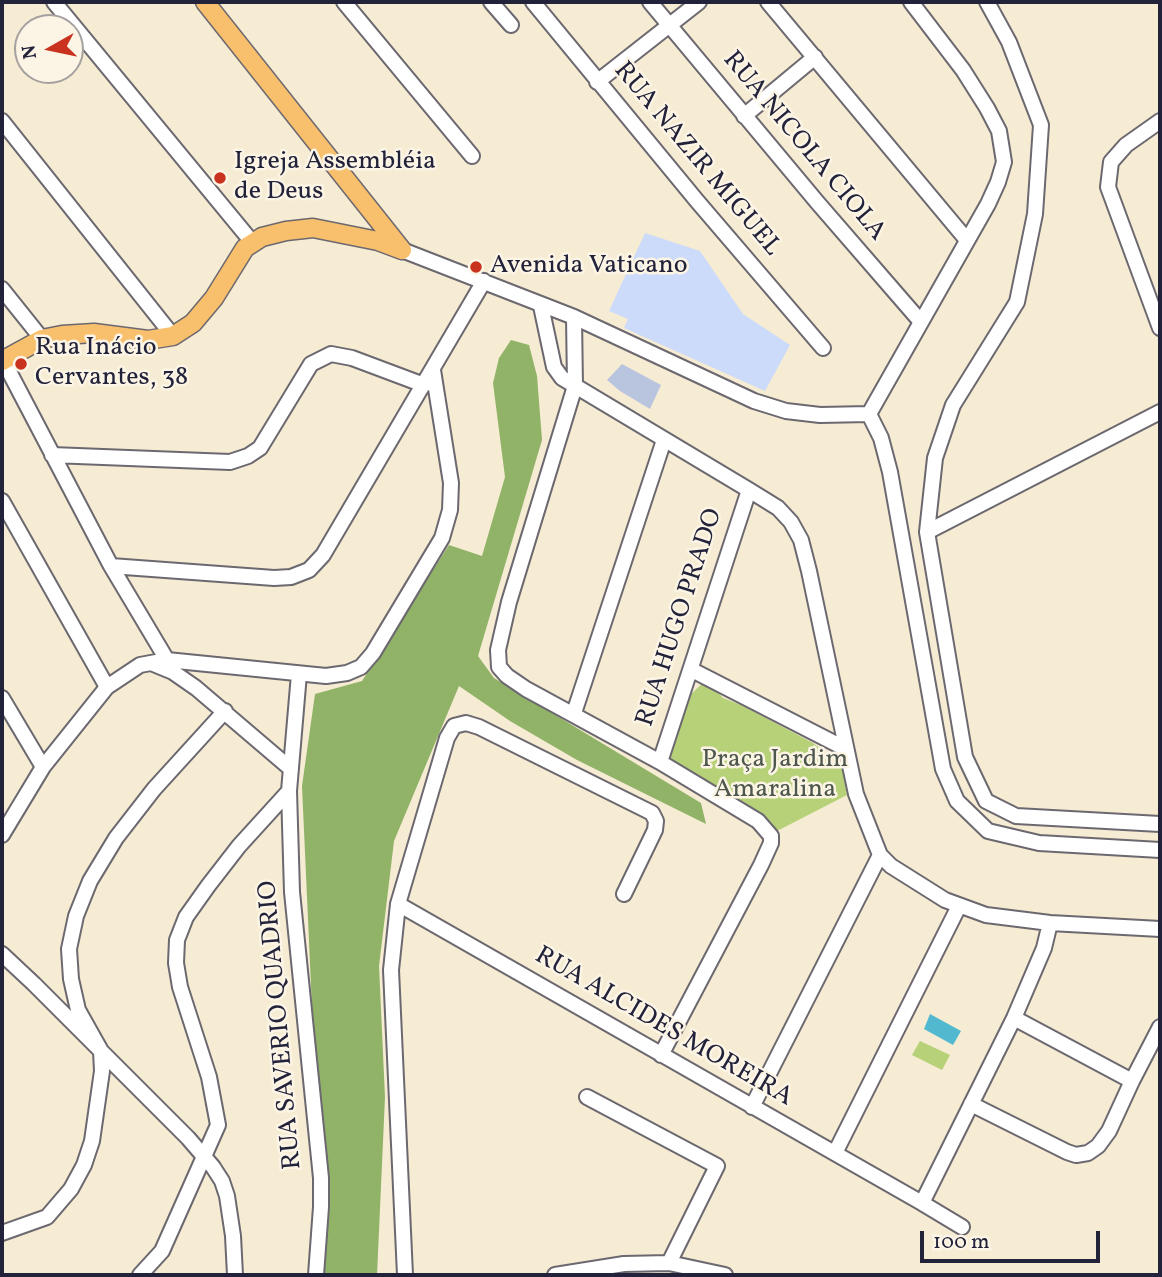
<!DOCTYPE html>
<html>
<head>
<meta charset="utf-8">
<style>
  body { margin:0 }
  #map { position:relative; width:1162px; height:1277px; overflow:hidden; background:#f6ebd3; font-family:Vollkorn,serif }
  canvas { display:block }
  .frame { position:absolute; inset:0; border:4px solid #22223b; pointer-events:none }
  .north { position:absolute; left:14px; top:14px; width:70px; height:70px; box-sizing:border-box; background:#fcf5e5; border:2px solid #a5a1a1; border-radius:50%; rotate:261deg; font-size:19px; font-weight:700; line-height:28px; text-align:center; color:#22223b }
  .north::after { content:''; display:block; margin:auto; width:24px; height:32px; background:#c8321e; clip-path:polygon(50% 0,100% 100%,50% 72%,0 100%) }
  .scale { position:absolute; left:920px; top:1231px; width:180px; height:32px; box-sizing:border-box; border:4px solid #22223b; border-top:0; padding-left:9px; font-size:21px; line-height:24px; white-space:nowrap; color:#22223b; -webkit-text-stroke:5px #fcf5e5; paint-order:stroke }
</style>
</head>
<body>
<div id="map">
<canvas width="1162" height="1277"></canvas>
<div class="frame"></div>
<div class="north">N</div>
<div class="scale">100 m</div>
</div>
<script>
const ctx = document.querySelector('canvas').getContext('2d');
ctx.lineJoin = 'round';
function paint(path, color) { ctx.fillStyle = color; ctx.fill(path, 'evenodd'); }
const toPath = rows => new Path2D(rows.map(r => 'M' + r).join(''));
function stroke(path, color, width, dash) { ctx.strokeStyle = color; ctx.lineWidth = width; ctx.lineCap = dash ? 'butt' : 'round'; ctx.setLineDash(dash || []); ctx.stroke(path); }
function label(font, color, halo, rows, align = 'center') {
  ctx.font = font + ' Vollkorn,serif'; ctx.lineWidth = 5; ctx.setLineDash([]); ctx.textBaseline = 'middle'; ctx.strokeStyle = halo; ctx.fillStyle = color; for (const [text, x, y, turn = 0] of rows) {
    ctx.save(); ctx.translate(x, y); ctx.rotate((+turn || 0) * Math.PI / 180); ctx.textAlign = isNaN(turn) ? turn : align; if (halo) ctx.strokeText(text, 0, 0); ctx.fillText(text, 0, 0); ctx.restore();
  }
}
paint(toPath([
  [645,233,700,251,743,314,790,345,765,391,624,328,628,319,609,311]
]), '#cddbfa');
paint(toPath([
  [622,364,661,385,650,409,620,391,607,380]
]), '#b9c5de');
paint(toPath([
  [704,682,711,685,723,698,741,705,813,743,842,766,847,795,777,831,664,760,691,694],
  [920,1041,950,1055,942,1070,912,1055]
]), '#b6d177');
paint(toPath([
  [511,340,529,345,537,376,542,440,478,656,494,678,701,803,706,824,577,760,510,721,459,686,394,841,379,966,385,1097,377,1275,324,1275,302,786,315,694,362,681,449,545,482,556,505,477,493,383,499,358]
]), '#90b368');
paint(toPath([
  [930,1014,961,1031,953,1045,924,1029]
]), '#52b8d0');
const minor = toPath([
  [54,2,252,242],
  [344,2,472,156],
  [491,2,511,25],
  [533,2,697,201,823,348],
  [650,2,817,202,921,322],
  [768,2,966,239],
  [987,2,1009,42,1041,125,1035,214,1017,302,953,405,935,458,927,532,965,757,986,801,1016,816,1160,824],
  [597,82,699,2],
  [744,116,815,57],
  [2,121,173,336],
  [1160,121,1126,145,1111,162,1108,187,1160,328],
  [402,250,574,317,754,401,786,411,820,415,869,414],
  [2,289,42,339],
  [541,306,554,367,562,378,749,490,778,508,791,522,801,540,809,571,856,794,880,855,891,866,945,900,986,915,1050,923,1160,929],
  [574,317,575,386,509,602,498,650,499,667,507,676,526,689,660,762,758,821,771,836,771,843,761,865,661,1055],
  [3,360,111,566,167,660],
  [869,414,881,438,890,472,943,769,957,801,988,831,1039,843,1160,850],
  [869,414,988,204,998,182,1004,162,999,131,987,108,963,70,911,2],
  [52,455,230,462,248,456,260,448,311,364,331,354,352,358,424,385],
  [2,501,107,687],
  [927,532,1160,412],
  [111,566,274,578,291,577,309,570,323,555,484,281],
  [151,663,173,672,196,688,291,769],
  [692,670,846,749],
  [299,674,289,791,292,892,321,1178,321,1207,316,1275],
  [2,698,43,767],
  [574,713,664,440],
  [660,762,749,490],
  [2,835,43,767,107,687,140,665,167,660,326,676,347,673,361,667,373,653,442,538,450,510,451,483,433,370],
  [398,904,922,1203,1014,1018,1044,948,1050,923],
  [2,954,34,984,188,1138,213,1167,222,1181,227,1196,233,1236,235,1275],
  [1014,1018,1132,1081],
  [587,1097,717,1166,669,1263],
  [971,1104,1067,1152,1076,1155,1088,1153,1098,1146,1109,1131,1132,1081,1160,1027],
  [752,1107,880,855],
  [835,1153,959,906],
  [922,1203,962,1227],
  [2,1233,47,1217,71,1189,84,1165,92,1141,102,1071,101,1051,78,1010,71,979,69,949,76,916,90,881,116,838,154,789,225,711],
  [140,1275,162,1251,218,1125,209,1077,180,987,176,963,177,940,186,917,208,886,239,846,289,791],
  [405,1275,391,970,398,904,447,738,454,726,466,723,479,727,652,813,656,821,655,830,624,894],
  [555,1275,624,1264,669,1263,725,1275]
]);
const major = toPath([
  [205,2,402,250],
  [2,361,42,339,62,335,94,333,148,340,173,336,193,323,214,298,245,248,262,237,286,231,313,228,378,241,402,250]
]);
stroke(minor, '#6c6870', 18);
stroke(major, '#6c6870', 21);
stroke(minor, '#fff', 14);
stroke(major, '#f8bf6c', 18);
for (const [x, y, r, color] of [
  [220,178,7,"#c8321e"],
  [476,267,7,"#c8321e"],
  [21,364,7,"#c8321e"]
]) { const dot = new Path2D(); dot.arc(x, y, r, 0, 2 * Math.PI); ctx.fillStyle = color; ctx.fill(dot); stroke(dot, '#fcf5e5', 2.5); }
label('26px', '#22223b', '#fcf5e5', [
  ["RUA NICOLA CIOLA",803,147,50],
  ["RUA NAZIR MIGUEL",696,160,50],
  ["RUA HUGO PRADO",681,618,-72],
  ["RUA SAVERIO QUADRIO",282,1025,-95],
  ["RUA ALCIDES MOREIRA",663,1028,30]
]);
label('26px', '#22223b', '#fcf5e5', [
  ["Igreja Assembléia",234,163],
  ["de Deus",234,193],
  ["Avenida Vaticano",490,267],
  ["Rua Inácio",35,349],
  ["Cervantes, 38",35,379]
], 'left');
label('26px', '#4e574d', '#fcf5e5', [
  ["Praça Jardim",775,761],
  ["Amaralina",775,791]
]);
</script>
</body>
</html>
